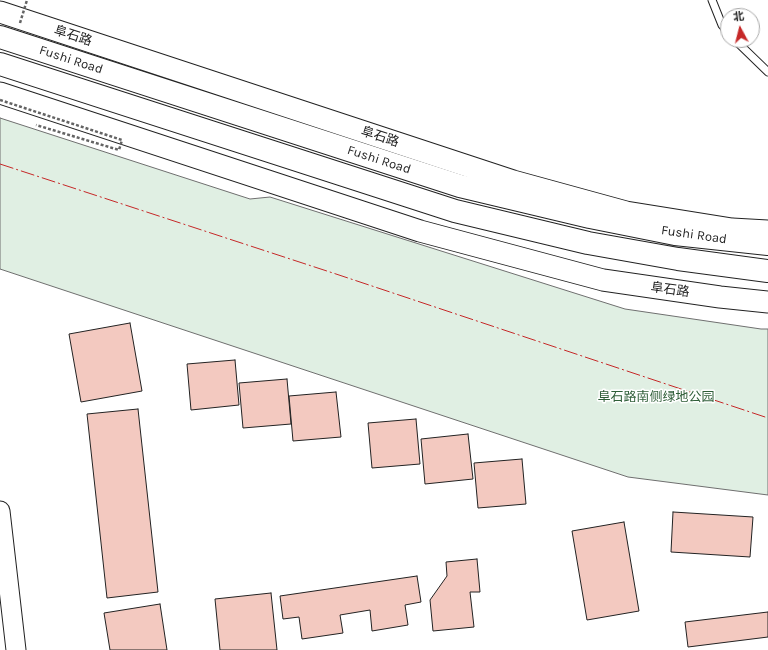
<!DOCTYPE html>
<html>
<head>
<meta charset="utf-8">
<style>
  body { margin:0 }
  #map { position:relative; width:768px; height:650px; overflow:hidden; background:#fff; font-family:Karla,"Noto Sans SC",sans-serif }
  canvas { display:block }
  .north { position:absolute; left:720px; top:8px; width:40px; height:40px; box-sizing:border-box; background:#fff; border:1px solid #a7a7a7; border-radius:50%; rotate:353deg; font-size:11px; font-weight:700; line-height:16px; text-align:center; color:#222 }
  .north::after { content:''; display:block; margin:auto; width:14px; height:18px; background:#c62828; clip-path:polygon(50% 0,100% 100%,50% 72%,0 100%) }
</style>
</head>
<body>
<div id="map">
<canvas width="768" height="650"></canvas>
<div class="north">北</div>
</div>
<script>
const ctx = document.querySelector('canvas').getContext('2d');
ctx.lineJoin = 'round';
function paint(path, color) { ctx.fillStyle = color; ctx.fill(path, 'evenodd'); }
const toPath = rows => new Path2D(rows.map(r => 'M' + r).join(''));
function stroke(path, color, width, dash) { ctx.strokeStyle = color; ctx.lineWidth = width; ctx.lineCap = dash ? 'butt' : 'round'; ctx.setLineDash(dash || []); ctx.stroke(path); }
function label(font, color, halo, rows, align = 'center') {
  ctx.font = font + ' Karla,"Noto Sans SC",sans-serif'; ctx.lineWidth = 3; ctx.setLineDash([]); ctx.textBaseline = 'middle'; ctx.strokeStyle = halo; ctx.fillStyle = color; for (const [text, x, y, turn = 0] of rows) {
    ctx.save(); ctx.translate(x, y); ctx.rotate((+turn || 0) * Math.PI / 180); ctx.textAlign = isNaN(turn) ? turn : align; if (halo) ctx.strokeText(text, 0, 0); ctx.fillText(text, 0, 0); ctx.restore();
  }
}
const green = toPath([
  [0,118,250,199,270,197,625,309,761,329,768,329,768,495,628,477,0,269,0,118]
]);
paint(green, '#e0efe3');
stroke(green, '#6f6f6f', 1);
const building = toPath([
  [130,323,142,391,81,402,69,334,130,323],
  [235,360,239,405,191,410,187,364,235,360],
  [287,379,291,424,243,428,239,383,287,379],
  [336,392,341,437,293,441,289,396,336,392],
  [138,409,158,592,107,598,87,414,138,409],
  [416,419,420,464,372,468,368,423,416,419],
  [468,434,473,479,425,484,421,439,468,434],
  [522,459,526,504,478,508,474,463,522,459],
  [673,512,753,517,750,557,671,552,673,512],
  [624,522,639,611,587,620,572,531,624,522],
  [477,559,480,592,470,592,474,627,433,631,430,600,447,576,446,562,477,559],
  [417,576,421,602,405,605,408,625,372,631,370,610,340,615,343,633,302,639,299,617,283,619,280,596,417,576],
  [271,593,277,650,220,650,215,599,271,593],
  [160,604,167,650,110,650,104,613,160,604],
  [768,612,768,637,688,647,685,622,768,612]
]);
paint(building, '#f3c9c0');
stroke(building, '#222', 1);
const lane = toPath([
  [712,0,722,25,728,32],
  [735,40,768,72]
]);
const secondary = toPath([
  [0,511,16,650]
]);
const primary = toPath([
  [0,12,513,181,626,212,732,229,768,231],
  [0,93,420,231,603,280,720,297,768,302]
]);
const highway = toPath([
  [0,37,460,186,590,217,675,234,768,244],
  [0,64,455,211,588,243,678,259,768,271]
]);
stroke(lane, '#222', 9);
stroke(secondary, '#222', 21);
stroke(primary, '#222', 23);
stroke(highway, '#222', 24);
stroke(lane, '#fff', 7);
stroke(secondary, '#fff', 19);
stroke(primary, '#fff', 21);
stroke(highway, '#fff', 22);
stroke(toPath([
  [20,23,27,0],
  [0,100,122,140,119,150,36,125]
]), '#646464', 2.5, [3, 2]);
stroke(toPath([
  [0,164,336,274,768,418]
]), '#c62828', 1, [14, 3, 2, 3]);
label('13px', '#222', '#fff', [
  ["阜石路",73,36,18],
  ["Fushi Road",71,60,18],
  ["阜石路",380,137,18],
  ["Fushi Road",379,160,18],
  ["Fushi Road",694,235,8],
  ["阜石路",670,290,8]
]);
label('13px', '#2f5e38', '#fff', [
  ["阜石路南侧绿地公园",656,397]
]);
</script>
</body>
</html>
